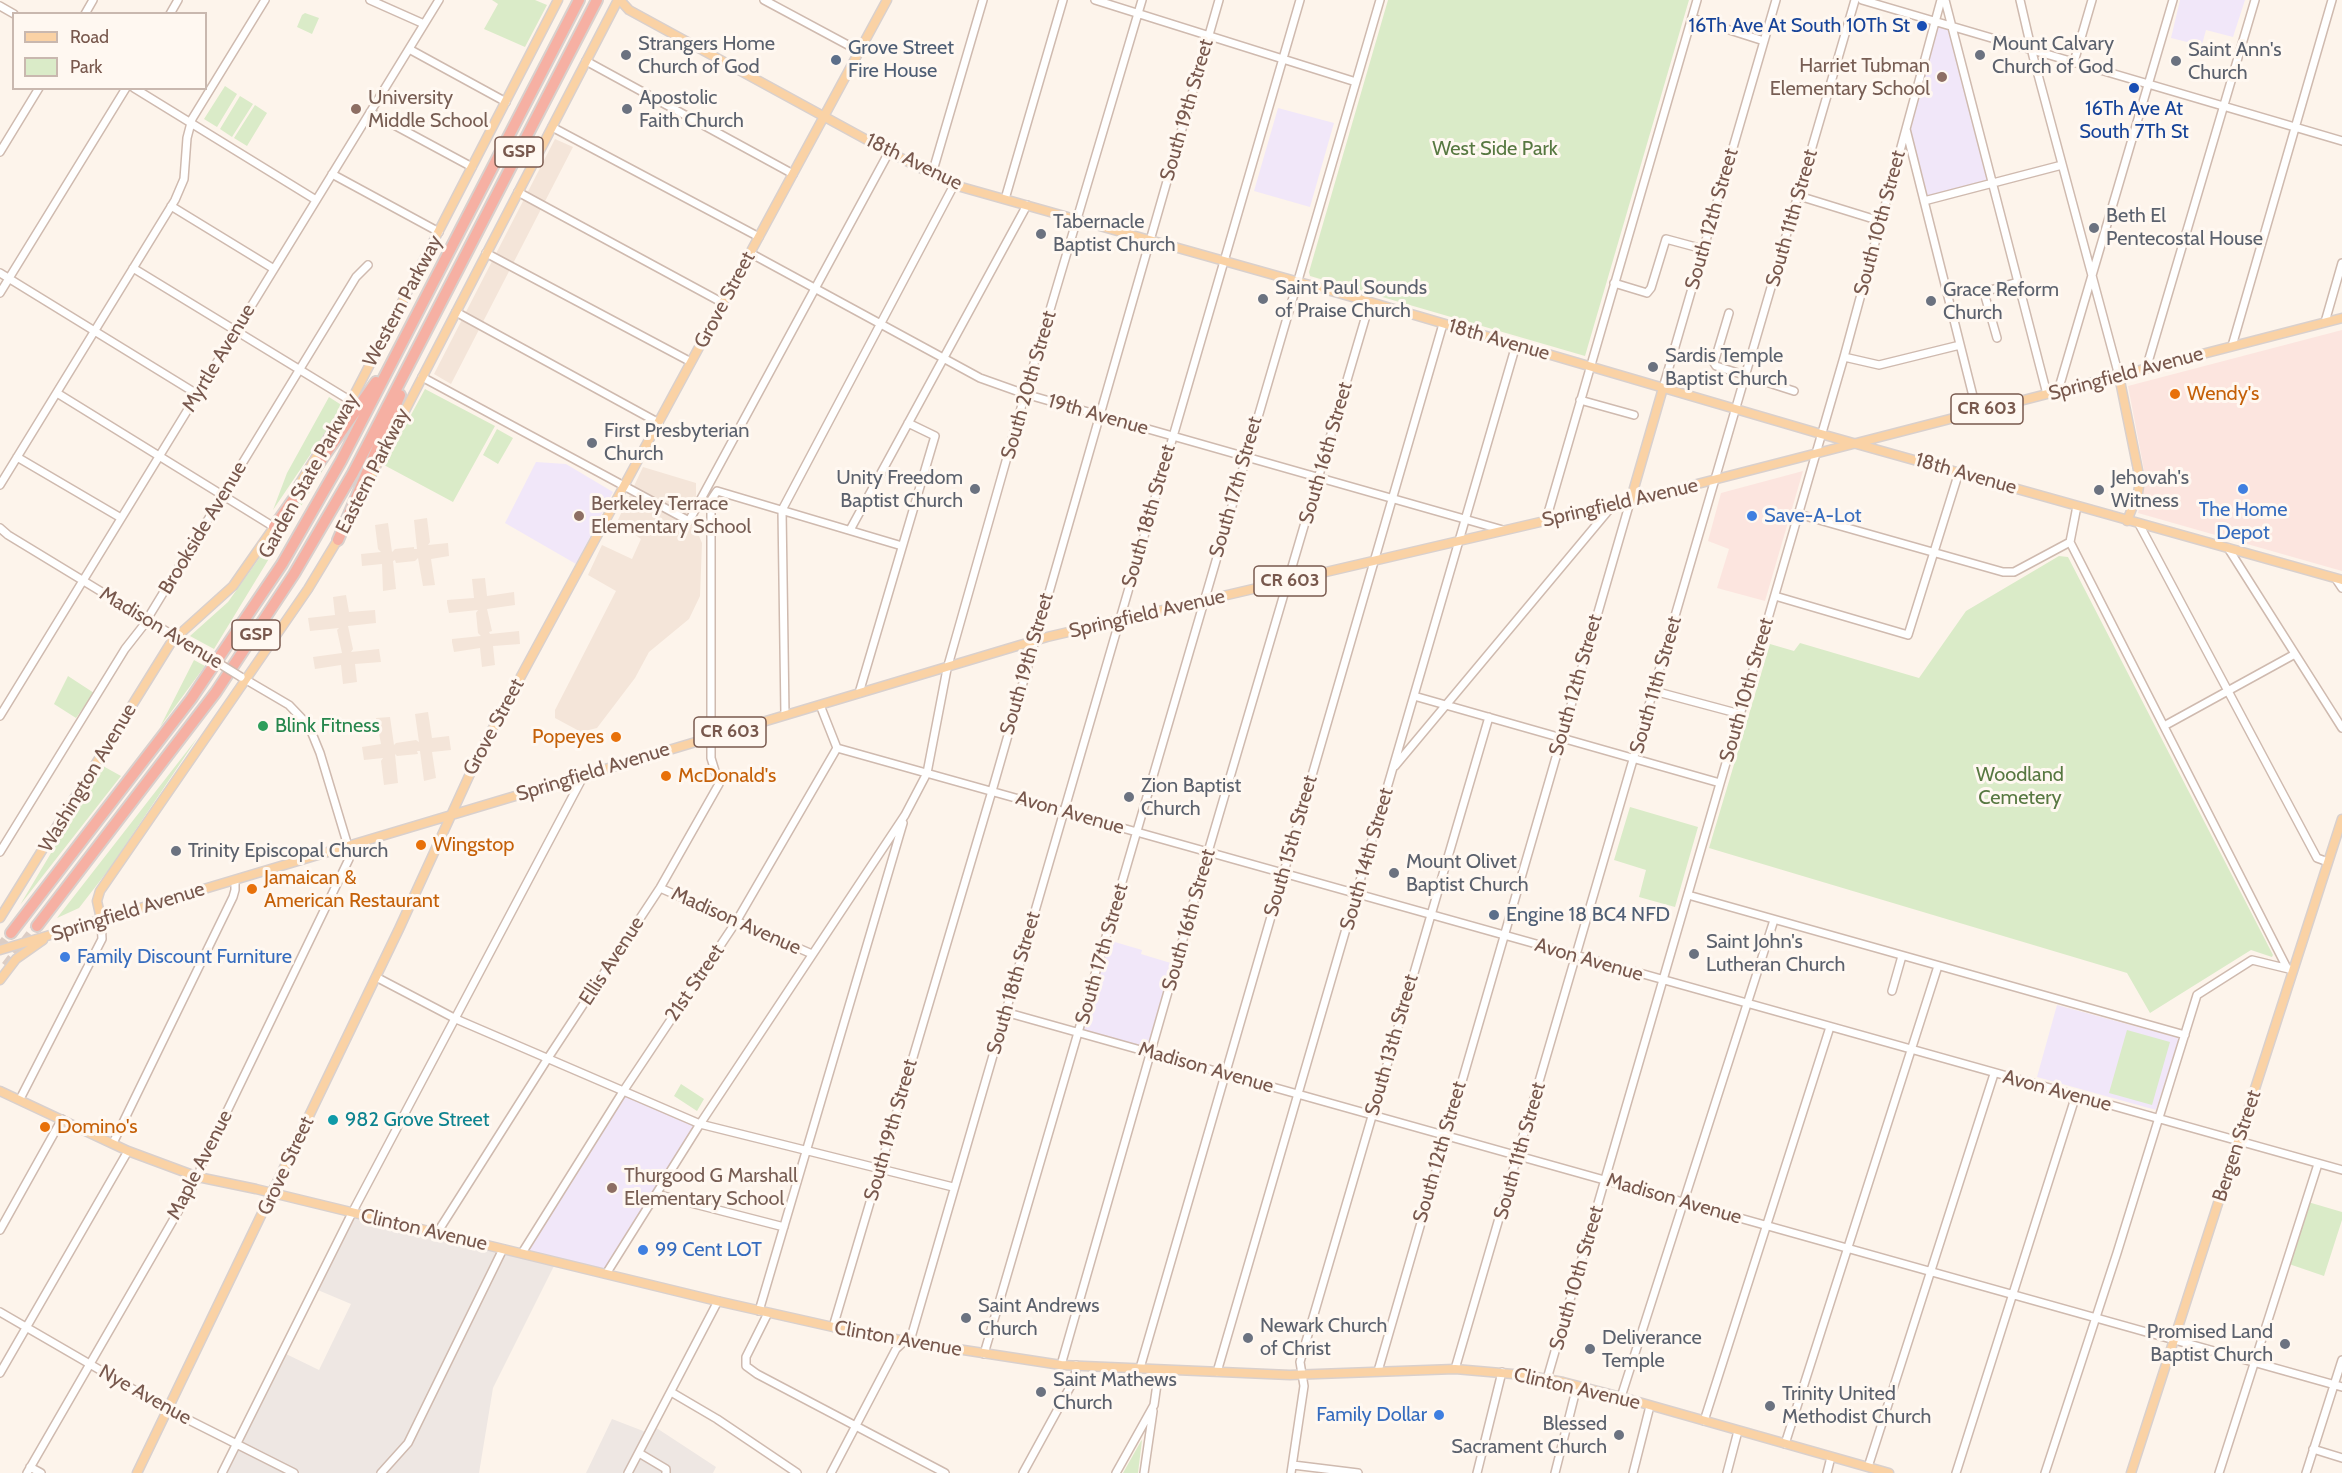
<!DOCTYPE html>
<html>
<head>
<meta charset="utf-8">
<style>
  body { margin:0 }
  #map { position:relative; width:2342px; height:1473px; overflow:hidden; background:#fdf4eb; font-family:Cabin,sans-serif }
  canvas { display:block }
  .legend { position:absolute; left:12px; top:12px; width:195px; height:78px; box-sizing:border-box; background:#fff8f1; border:2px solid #c9b8af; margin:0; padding:8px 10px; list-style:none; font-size:18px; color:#78584d }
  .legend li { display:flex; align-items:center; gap:12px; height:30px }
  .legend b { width:30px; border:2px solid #c9b8af }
</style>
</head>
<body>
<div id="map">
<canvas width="2342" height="1473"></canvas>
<ul class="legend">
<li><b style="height:8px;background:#fad2a5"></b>Road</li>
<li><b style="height:16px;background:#daebc8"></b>Park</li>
</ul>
</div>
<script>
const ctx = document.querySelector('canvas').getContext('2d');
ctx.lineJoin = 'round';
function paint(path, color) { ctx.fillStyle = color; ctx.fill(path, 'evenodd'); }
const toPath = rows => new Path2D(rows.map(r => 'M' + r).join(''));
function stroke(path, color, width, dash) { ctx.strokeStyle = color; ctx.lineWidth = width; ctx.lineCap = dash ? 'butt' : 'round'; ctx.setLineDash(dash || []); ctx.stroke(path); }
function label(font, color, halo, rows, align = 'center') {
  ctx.font = font + ' Cabin,sans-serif'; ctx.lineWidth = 6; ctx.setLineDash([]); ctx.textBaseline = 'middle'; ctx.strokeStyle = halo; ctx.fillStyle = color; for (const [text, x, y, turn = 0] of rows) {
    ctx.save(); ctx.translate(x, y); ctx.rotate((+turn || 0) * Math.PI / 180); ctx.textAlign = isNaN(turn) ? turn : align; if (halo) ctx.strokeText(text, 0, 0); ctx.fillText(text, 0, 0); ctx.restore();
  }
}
paint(toPath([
  [555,139,573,147,451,384,434,374],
  [643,467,696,483,696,529,702,543,700,596,689,619,649,652,635,678,597,728,581,732,555,718,555,710,616,591,588,575,602,545,632,559,641,539,617,522],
  [427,518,430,542,428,545,448,543,449,556,431,559,435,585,423,586,418,558,415,561,396,563,395,560,393,561,396,589,383,591,382,564,362,566,361,554,381,552,378,549,375,525,388,523,392,552,395,549,414,547,414,549,417,549,414,520],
  [485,578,487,596,514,592,515,605,487,609,492,631,489,632,490,634,519,631,520,644,493,646,495,665,482,667,480,648,454,652,452,642,452,639,481,636,478,633,476,613,478,610,449,613,447,603,447,600,474,598,472,579],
  [346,595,349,612,375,610,376,623,348,626,353,649,351,652,379,649,381,662,355,664,357,682,343,684,341,665,315,669,313,657,342,653,337,630,339,628,310,631,308,618,335,615,333,597],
  [428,712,432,738,449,736,451,750,432,752,436,778,424,781,420,751,417,751,418,754,397,756,395,754,398,783,384,785,381,761,383,758,364,760,362,747,381,744,376,718,390,717,394,745,396,743,416,740,419,742,415,714]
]), '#f4e5d9');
paint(toPath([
  [2342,330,2342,571,2138,513,2144,489,2145,475,2128,386],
  [1803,471,1765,601,1717,588,1729,549,1708,541,1721,493]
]), '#fce5df');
paint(toPath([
  [354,1211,557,1260,493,1388,479,1473,223,1473,282,1352,319,1370,351,1304,313,1288],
  [612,1419,651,1434,655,1427,716,1467,713,1473,586,1473]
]), '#eee7e3');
paint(toPath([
  [2180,0,2245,0,2233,37,2206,30,2201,48,2191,46,2191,43,2171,38],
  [1935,23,1950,27,1991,182,1924,200,1907,127],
  [1278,108,1334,123,1310,207,1254,191],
  [536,462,566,464,613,492,576,564,505,523],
  [1108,940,1142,950,1141,954,1174,964,1150,1051,1080,1032],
  [2057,1005,2179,1038,2156,1110,2037,1077],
  [624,1096,697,1126,604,1270,528,1250]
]), '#f1e7f9');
paint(toPath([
  [492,0,535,0,547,5,525,47,484,29,498,4],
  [1388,0,1689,0,1585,356,1310,276,1309,272],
  [305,13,319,18,312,34,297,27,302,15],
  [225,86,237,94,217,127,204,119],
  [240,96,253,104,232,137,220,129],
  [255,105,267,113,247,146,234,138],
  [425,389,495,426,453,502,384,465],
  [329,397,343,406,273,510,287,473],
  [497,429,513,438,498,464,483,455],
  [329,460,214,649,190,636,228,602],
  [2059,556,2068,557,2273,955,2272,957,2251,950,2150,1013,2127,973,1709,848,1770,644,1794,651,1800,643,1919,678,1966,611],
  [194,660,205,666,160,727],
  [68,676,94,693,76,718,54,704],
  [198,737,110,868,79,908,57,918],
  [103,766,121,776,20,905],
  [1630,807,1698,827,1675,907,1639,897,1646,870,1614,860],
  [2127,1030,2170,1042,2152,1105,2109,1093],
  [681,1084,704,1099,697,1111,674,1096],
  [2308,1202,2342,1212,2342,1220,2324,1276,2289,1264],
  [1142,1440,1138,1473,1123,1473,1141,1441]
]), '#daebc8');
stroke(toPath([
  [0,948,11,933],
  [6,966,37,926]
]), '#dccdc4', 10, [10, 5]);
const minor = toPath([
  [370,0,424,24],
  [764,0,859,51],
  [1095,0,1356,82],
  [1862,0,2342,141],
  [1945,0,2047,394],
  [2020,0,2033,56,2119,376],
  [0,6,14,14],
  [85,14,93,0],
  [170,14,178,0],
  [1692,18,1764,41],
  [409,49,506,102],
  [586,61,793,174],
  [2074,62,2092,0],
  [134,88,316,200],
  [370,112,472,167],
  [552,127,759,237],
  [1906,129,1977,412],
  [0,152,39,88],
  [332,174,439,232],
  [932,174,983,0],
  [518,192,723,303],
  [1799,196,1880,221],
  [1005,199,1063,0],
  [1924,201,2062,165],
  [171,206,274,269],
  [486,253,691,362],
  [750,253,980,378,1025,394,1503,530],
  [133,268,351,401],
  [0,273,197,394],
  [1614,283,1647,293,1651,288,1666,239,1703,249],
  [0,293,126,88],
  [456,312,659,423],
  [1729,313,1714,363,1716,366,1794,391],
  [2325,322,2342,263],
  [1997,338,1985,296,1987,291,2018,282],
  [2232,346,2332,0],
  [1844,357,1879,365,1960,345],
  [2146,369,2255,0],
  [422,377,689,521,889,152],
  [1663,388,1776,0],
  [2058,391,2173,0],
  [57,393,274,527],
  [1580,400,1634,415],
  [17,457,121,518],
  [0,485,175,200,184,179,187,138,192,119,265,0],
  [2077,506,2070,542,2287,968],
  [1798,514,2003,572,2014,572,2070,542],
  [1546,520,1697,0],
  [2139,524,2317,858,2328,862],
  [0,528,8,535,207,656],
  [850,530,1027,205],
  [2228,548,2342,728],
  [2336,579,2342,588],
  [1775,596,1908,635,1959,472],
  [1654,691,1740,714],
  [859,693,935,436,908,423],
  [1414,696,1720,783],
  [820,705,837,748],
  [785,715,782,510,954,185],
  [0,716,439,0],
  [2164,726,2295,654],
  [837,748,2342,1170],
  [1395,766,1613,505],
  [0,852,125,649,143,626,356,277,368,265],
  [660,888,812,954],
  [1688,895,2185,1035],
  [376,977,456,1019,700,1124,953,1187],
  [1892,991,1902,956],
  [1005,1012,2342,1387],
  [20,1099,102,939,101,919],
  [113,1143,233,897,235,890,235,880],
  [656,1194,784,1227],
  [0,1230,62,1119],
  [437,1233,548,1058,660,888,719,784,711,758,711,500,717,491,902,546],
  [522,1253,624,1090,736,922,837,748],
  [606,1274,700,1124,905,815,927,773,947,669,1025,394,1142,0],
  [759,1311,903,823],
  [0,1312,169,1410,294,1473],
  [768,1313,746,1357,746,1366,757,1374,945,1473],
  [833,1327,992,791,1219,0],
  [984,1354,1380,0],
  [1061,1365,1208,852,1370,302],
  [1140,1368,1443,324],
  [1455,1369,1855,0],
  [1378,1371,1630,502],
  [1217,1372,1516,345],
  [0,1373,128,1151],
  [1547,1379,1844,357,1941,0],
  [671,1392,717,1419,797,1473],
  [1621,1397,1774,920],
  [1704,1421,1830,1027],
  [1785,1444,1938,966],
  [2313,1449,2342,1458],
  [639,1453,666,1469,666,1473],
  [1293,1465,1358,1473],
  [30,1467,41,1473],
  [1868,1467,1994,1074],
  [27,1473,198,1177,202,1163,349,859,348,846,320,753,309,726,289,705,243,678],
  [222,1473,352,1213,584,775],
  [381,1473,408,1443,503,1249],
  [628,1473,718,1301],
  [831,1473,896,1349,912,1334,1300,0],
  [1023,1473,1075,1378,1076,1365],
  [1116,1473,1154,1405,1159,1370],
  [1144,1473,1153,1411],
  [1291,1473,1304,1386,1300,1362,1489,717],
  [1477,1473,1502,1372],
  [1555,1473,1577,1386],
  [1633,1473,1650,1406],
  [1727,1473,1738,1431],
  [1827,1473,1831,1457],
  [1956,1473,2076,1095],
  [2045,1473,2117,1253,2197,995,2252,960,2293,970],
  [2219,1473,2318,1164],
  [2306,1473,2342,1360]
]);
const major = toPath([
  [620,0,629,10,889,152,954,185,1370,302,1821,434,2342,580],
  [2119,376,2140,480,2138,493,2127,521],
  [368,482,618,0],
  [298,486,351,401,558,0],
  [1630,502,1663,388],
  [0,918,172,641,233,586,277,523],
  [101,919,97,901,100,891,308,589,340,536],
  [0,950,1047,637,1639,499,2342,318],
  [0,980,16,959,43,940],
  [0,1091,128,1151,198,1177,256,1189,717,1301,833,1327,905,1341,1061,1365,1290,1375,1455,1369,1524,1375,1563,1382,1621,1397,1889,1473],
  [137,1473,399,929,480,752,887,0],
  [2131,1473,2342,819]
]);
const highway = toPath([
  [274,527,376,382],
  [338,540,400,395],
  [37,926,216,692,294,574,353,473,597,0],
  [11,933,191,699,282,564,341,461,579,0]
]);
stroke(minor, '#cfbaaf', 10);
stroke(major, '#d9d0cd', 11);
stroke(highway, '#d9d0cd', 14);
stroke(minor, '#fff', 7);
stroke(major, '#fad2a5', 8);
stroke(highway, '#f6b0a3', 10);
const minorBridge = toPath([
  [207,656,241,677]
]);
stroke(minorBridge, '#cfbaaf', 10, []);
stroke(minorBridge, '#fff', 7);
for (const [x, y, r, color] of [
  [1922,26,6,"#1a4fb4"],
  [626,55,6,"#6b7280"],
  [1980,55,6,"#6b7280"],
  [836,60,6,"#5c6f8a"],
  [2176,61,6,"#6b7280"],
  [1942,77,6,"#8d6e63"],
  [2134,88,6,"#1a4fb4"],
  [356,109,6,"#8d6e63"],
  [627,109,6,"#6b7280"],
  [2094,228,6,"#6b7280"],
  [1041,234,6,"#6b7280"],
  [1263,299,6,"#6b7280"],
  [1931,301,6,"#6b7280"],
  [1653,367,6,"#6b7280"],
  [2175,394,6,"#e8710a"],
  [592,443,6,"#6b7280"],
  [975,489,6,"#6b7280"],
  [2243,489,6,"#3f7fe0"],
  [2099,490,6,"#6b7280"],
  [579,516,6,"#8d6e63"],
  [1752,516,6,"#3f7fe0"],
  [263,726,6,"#2e9e5b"],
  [616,737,6,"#e8710a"],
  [666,776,6,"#e8710a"],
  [1129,797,6,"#6b7280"],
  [421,845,6,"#e8710a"],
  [176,851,6,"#6b7280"],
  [1394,873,6,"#6b7280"],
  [252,889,6,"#e8710a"],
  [1494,915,6,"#5c6f8a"],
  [1694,954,6,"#6b7280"],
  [65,957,6,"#3f7fe0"],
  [333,1120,6,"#0f9aa8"],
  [45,1127,6,"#e8710a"],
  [612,1188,6,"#8d6e63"],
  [643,1250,6,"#3f7fe0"],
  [966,1318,6,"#6b7280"],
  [1248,1338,6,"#6b7280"],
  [2285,1344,6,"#6b7280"],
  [1590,1349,6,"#6b7280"],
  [1041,1392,6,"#6b7280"],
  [1770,1406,6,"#6b7280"],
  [1439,1415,6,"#3f7fe0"],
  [1619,1435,6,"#6b7280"]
]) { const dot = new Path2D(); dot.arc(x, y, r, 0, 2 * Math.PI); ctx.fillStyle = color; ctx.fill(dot); stroke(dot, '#fff8f1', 2); }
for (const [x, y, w] of [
  [519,152,48],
  [1987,409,72],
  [1290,581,72],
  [256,635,48],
  [730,732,72]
]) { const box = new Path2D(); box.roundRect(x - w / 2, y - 15, w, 30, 4.5); ctx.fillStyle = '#fff8f1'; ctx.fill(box); stroke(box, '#78584d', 1.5); }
label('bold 18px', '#78584d', null, [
  ["GSP",519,152],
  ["CR 603",1987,409],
  ["CR 603",1290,581],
  ["GSP",256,635],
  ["CR 603",730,732]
]);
label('20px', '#164399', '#fff8f1', [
  ["16Th Ave At South 10Th St",1910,26],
  ["16Th Ave At",2134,109,"center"],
  ["South 7Th St",2134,132,"center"]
], 'right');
label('20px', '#5b616d', '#fff8f1', [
  ["Strangers Home",638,44],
  ["Church of God",638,67],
  ["Mount Calvary",1992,44],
  ["Church of God",1992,67],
  ["Saint Ann's",2188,50],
  ["Church",2188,73],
  ["Apostolic",639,98],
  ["Faith Church",639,121],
  ["Beth El",2106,216],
  ["Pentecostal House",2106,239],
  ["Tabernacle",1053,222],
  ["Baptist Church",1053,245],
  ["Saint Paul Sounds",1275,288],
  ["of Praise Church",1275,311],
  ["Grace Reform",1943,290],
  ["Church",1943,313],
  ["Sardis Temple",1665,356],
  ["Baptist Church",1665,379],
  ["First Presbyterian",604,431],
  ["Church",604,454],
  ["Unity Freedom",963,478,"right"],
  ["Baptist Church",963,501,"right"],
  ["Jehovah's",2111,478],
  ["Witness",2111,501],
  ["Zion Baptist",1141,786],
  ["Church",1141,809],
  ["Trinity Episcopal Church",188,851],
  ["Mount Olivet",1406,862],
  ["Baptist Church",1406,885],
  ["Saint John's",1706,942],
  ["Lutheran Church",1706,965],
  ["Saint Andrews",978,1306],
  ["Church",978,1329],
  ["Newark Church",1260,1326],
  ["of Christ",1260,1349],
  ["Promised Land",2273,1332,"right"],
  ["Baptist Church",2273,1355,"right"],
  ["Deliverance",1602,1338],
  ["Temple",1602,1361],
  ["Saint Mathews",1053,1380],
  ["Church",1053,1403],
  ["Trinity United",1782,1394],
  ["Methodist Church",1782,1417],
  ["Blessed",1607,1424,"right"],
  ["Sacrament Church",1607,1447,"right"]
], 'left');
label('20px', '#4e5e75', '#fff8f1', [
  ["Grove Street",848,48],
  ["Fire House",848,71],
  ["Engine 18 BC4 NFD",1506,915]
], 'left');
label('20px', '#785e54', '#fff8f1', [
  ["Harriet Tubman",1930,66,"right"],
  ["Elementary School",1930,89,"right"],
  ["University",368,98],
  ["Middle School",368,121],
  ["Berkeley Terrace",591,504],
  ["Elementary School",591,527],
  ["Thurgood G Marshall",624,1176],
  ["Elementary School",624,1199]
], 'left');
label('20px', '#78584d', '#fff8f1', [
  ["South 19th Street",1187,110,-74],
  ["18th Avenue",914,162,26],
  ["South 11th Street",1792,218,-74],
  ["South 12th Street",1712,219,-74],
  ["South 10th Street",1880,223,-75],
  ["Grove Street",725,300,-62],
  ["Western Parkway",403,301,-62],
  ["18th Avenue",1499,340,16],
  ["Myrtle Avenue",219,358,-59],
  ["Springfield Avenue",2126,374,-15],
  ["South 20th Street",1029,385,-74],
  ["19th Avenue",1098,415,16],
  ["South 16th Street",1326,453,-74],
  ["Eastern Parkway",373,471,-63],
  ["18th Avenue",1966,474,16],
  ["Garden State Parkway",309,476,-61],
  ["South 17th Street",1236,487,-74],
  ["Springfield Avenue",1620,503,-13],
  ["South 18th Street",1149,516,-74],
  ["Brookside Avenue",203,528,-59],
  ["Springfield Avenue",1147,614,-13],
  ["Madison Avenue",161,628,31],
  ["South 19th Street",1027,664,-74],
  ["South 12th Street",1576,685,-74],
  ["South 11th Street",1656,685,-74],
  ["South 10th Street",1747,690,-74],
  ["Grove Street",494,727,-62],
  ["Springfield Avenue",593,772,-17],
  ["Washington Avenue",88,778,-59],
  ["Avon Avenue",1070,813,16],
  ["South 15th Street",1291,846,-74],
  ["South 14th Street",1367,859,-74],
  ["Springfield Avenue",128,912,-17],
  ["South 16th Street",1189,920,-74],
  ["Madison Avenue",736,921,24],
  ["South 17th Street",1102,954,-74],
  ["Avon Avenue",1589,960,16],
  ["Ellis Avenue",612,961,-57],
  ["21st Street",695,983,-56],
  ["South 18th Street",1014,983,-74],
  ["South 13th Street",1392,1045,-74],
  ["Madison Avenue",1206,1068,16],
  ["Avon Avenue",2057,1091,15],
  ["South 19th Street",891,1130,-74],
  ["Bergen Street",2237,1146,-72],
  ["South 11th Street",1520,1151,-74],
  ["South 12th Street",1440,1152,-74],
  ["Maple Avenue",200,1165,-63],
  ["Grove Street",286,1166,-65],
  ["Madison Avenue",1674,1199,16],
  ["Clinton Avenue",424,1230,13],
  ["South 10th Street",1577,1278,-74],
  ["Clinton Avenue",898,1339,10],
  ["Clinton Avenue",1577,1389,13],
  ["Nye Avenue",145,1395,29]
]);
label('20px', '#577841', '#fff8f1', [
  ["West Side Park",1495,149],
  ["Woodland",2020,775],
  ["Cemetery",2020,798]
]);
label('20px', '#c56008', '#fff8f1', [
  ["Wendy's",2187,394],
  ["Popeyes",604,737,"right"],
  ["McDonald's",678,776],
  ["Wingstop",433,845],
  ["Jamaican &",264,878],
  ["American Restaurant",264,901],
  ["Domino's",57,1127]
], 'left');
label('20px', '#366cbe', '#fff8f1', [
  ["The Home",2243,510,"center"],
  ["Depot",2243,533,"center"],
  ["Save-A-Lot",1764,516],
  ["Family Discount Furniture",77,957],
  ["99 Cent LOT",655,1250],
  ["Family Dollar",1427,1415,"right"]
], 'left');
label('20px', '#27864d', '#fff8f1', [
  ["Blink Fitness",275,726]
], 'left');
label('20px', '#0d838f', '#fff8f1', [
  ["982 Grove Street",345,1120]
], 'left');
</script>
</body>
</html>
